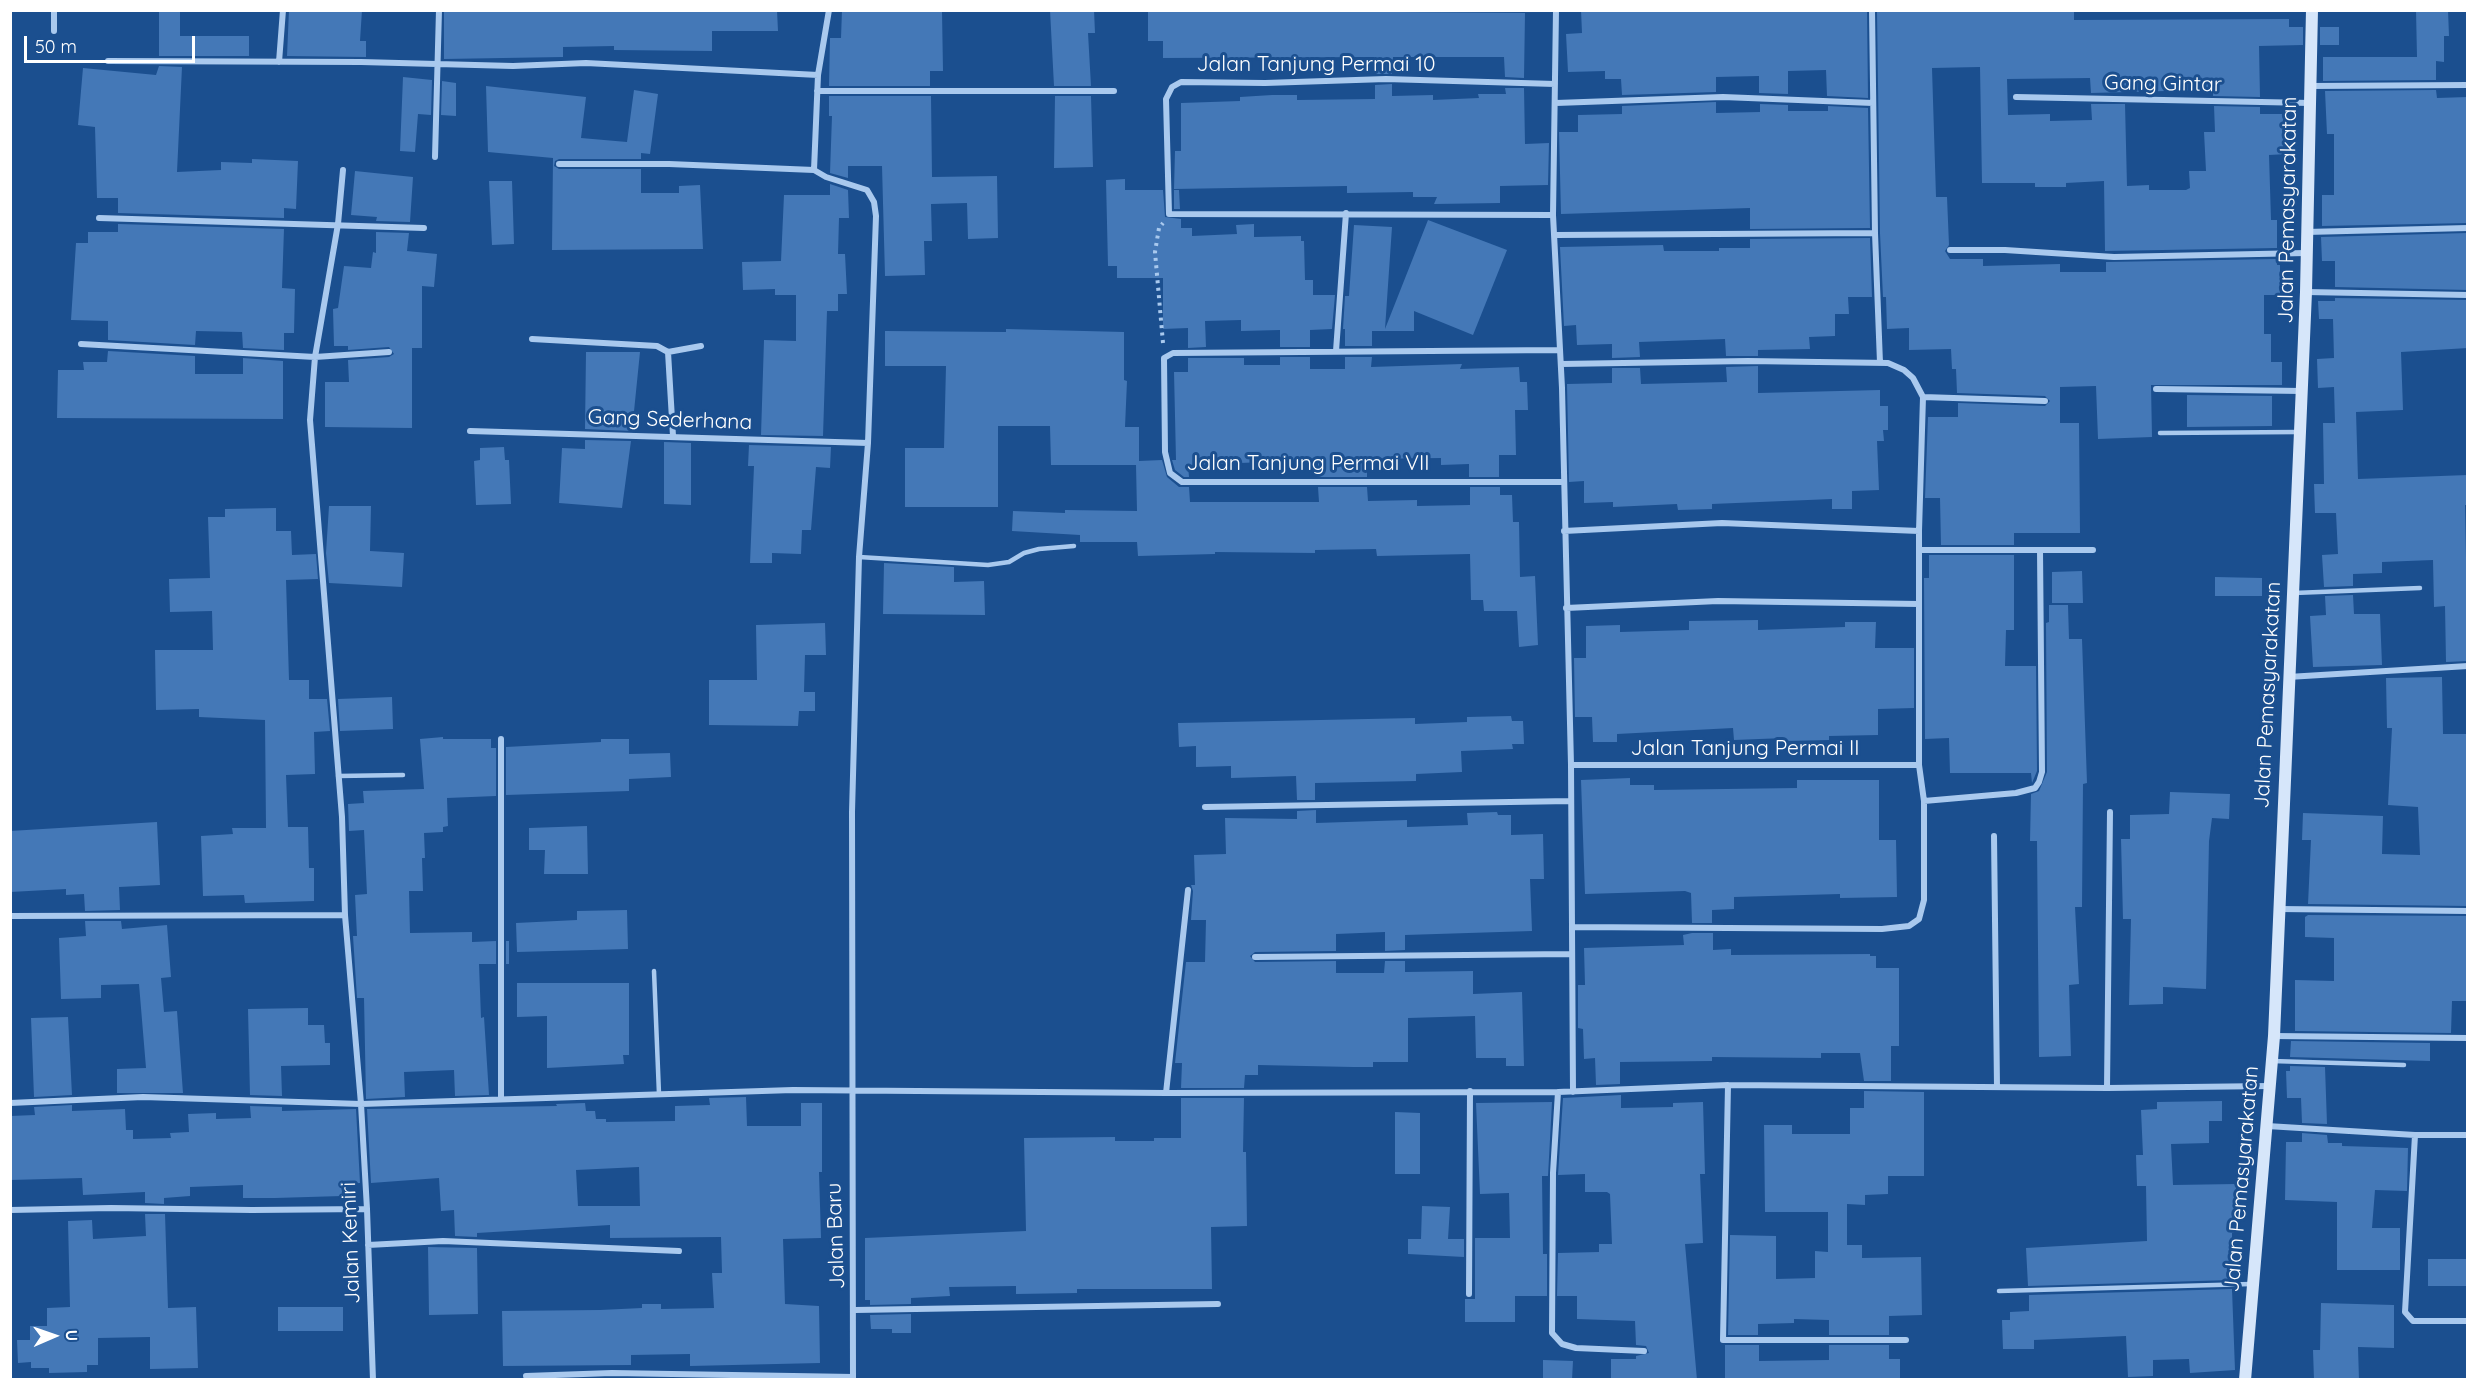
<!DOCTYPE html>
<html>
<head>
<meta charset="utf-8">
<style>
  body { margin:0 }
  #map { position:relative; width:2478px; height:1390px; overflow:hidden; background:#1b4f8f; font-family:Quicksand,sans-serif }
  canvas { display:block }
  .frame { position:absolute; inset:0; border:12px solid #fff; pointer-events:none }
  .north { position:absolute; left:24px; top:1306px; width:60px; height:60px; -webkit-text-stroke:4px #1b4f8f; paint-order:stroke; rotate:88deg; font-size:16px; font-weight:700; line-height:24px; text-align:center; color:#fff }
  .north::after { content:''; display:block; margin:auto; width:21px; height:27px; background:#fff; clip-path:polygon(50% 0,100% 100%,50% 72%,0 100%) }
  .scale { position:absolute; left:24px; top:36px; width:171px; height:27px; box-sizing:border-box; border:3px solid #fff; border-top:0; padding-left:8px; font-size:18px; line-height:21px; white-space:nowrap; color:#fff; -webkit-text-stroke:4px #1b4f8f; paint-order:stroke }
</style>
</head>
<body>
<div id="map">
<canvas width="2478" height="1390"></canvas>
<div class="frame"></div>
<div class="north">U</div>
<div class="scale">50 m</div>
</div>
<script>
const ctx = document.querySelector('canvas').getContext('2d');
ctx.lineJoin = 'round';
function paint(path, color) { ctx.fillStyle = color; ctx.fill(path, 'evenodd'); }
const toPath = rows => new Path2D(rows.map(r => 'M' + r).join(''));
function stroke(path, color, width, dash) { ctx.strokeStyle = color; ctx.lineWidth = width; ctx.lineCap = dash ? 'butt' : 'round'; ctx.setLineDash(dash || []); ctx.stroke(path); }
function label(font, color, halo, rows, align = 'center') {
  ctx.font = font + ' Quicksand,sans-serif'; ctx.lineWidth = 6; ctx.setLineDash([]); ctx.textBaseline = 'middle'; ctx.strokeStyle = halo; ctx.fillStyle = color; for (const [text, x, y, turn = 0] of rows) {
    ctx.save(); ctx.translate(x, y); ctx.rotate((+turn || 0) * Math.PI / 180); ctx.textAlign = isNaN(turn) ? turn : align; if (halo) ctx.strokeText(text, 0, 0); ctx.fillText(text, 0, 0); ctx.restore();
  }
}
paint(toPath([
  [159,10,180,10,180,36,249,36,249,56,159,56],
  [289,10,362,10,360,41,366,41,366,57,287,56],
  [444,10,777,10,778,31,712,31,712,51,614,50,614,46,563,47,563,57,444,59],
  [842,10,942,11,943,71,930,71,930,86,829,86,830,38,841,38],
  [1050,10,1094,10,1095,33,1088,33,1091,86,1054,86],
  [1148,10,1525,13,1524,78,1505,77,1504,57,1393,57,1392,74,1375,74,1374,57,1163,58,1163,41,1148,41],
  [1581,10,1867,10,1868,98,1827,96,1826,70,1788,71,1788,94,1759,93,1759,76,1716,77,1716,92,1622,95,1621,79,1605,79,1605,71,1568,72,1566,34,1582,33],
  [1877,10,2074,10,2074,20,2289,19,2289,27,2303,27,2303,45,2259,46,2260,97,2213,96,2213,90,2203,90,2091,93,2090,78,2007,79,2008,115,2050,114,2050,121,2092,120,2091,104,2125,104,2127,186,2149,185,2149,190,2186,190,2190,188,2189,171,2206,171,2204,132,2215,132,2214,106,2260,107,2260,114,2286,114,2287,154,2269,155,2271,220,2277,220,2277,248,2105,251,2104,181,2066,183,2066,187,2035,187,2035,183,1982,183,1980,67,1932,68,1936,197,1947,197,1949,245,1945,251,1950,259,1983,259,1983,266,2060,264,2060,272,2106,272,2106,262,2277,259,2277,265,2280,265,2280,295,2264,295,2264,334,2271,334,2271,362,2282,362,2282,385,2151,385,2152,437,2098,439,2096,386,2060,387,2060,423,2079,423,2080,533,2014,533,2014,545,1941,545,1940,498,1925,498,1928,417,1958,417,1958,403,2045,406,2050,401,2045,396,1957,393,1956,369,1952,369,1951,349,1909,350,1909,328,1887,329,1886,297,1883,297,1880,233],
  [2416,10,2448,10,2449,36,2444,36,2444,62,2436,61,2436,80,2323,81,2323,57,2417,57],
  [2320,27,2339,27,2339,45,2320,45],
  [159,66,182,67,177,172,221,170,221,162,252,163,252,159,298,161,296,209,284,208,284,218,118,213,118,198,97,198,95,127,78,125,83,68,156,75],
  [403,77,432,80,431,115,418,114,415,152,400,151],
  [442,81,456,83,456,116,441,115],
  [1392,84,1392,96,1433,95,1433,100,1479,98,1478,94,1506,94,1505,88,1524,88,1525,144,1549,143,1548,185,1500,186,1500,203,1434,204,1437,197,1413,197,1413,192,1347,193,1347,186,1174,189,1175,151,1181,151,1181,103,1240,101,1240,97,1272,95,1297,95,1297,100,1375,99,1375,85],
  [486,86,586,97,581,138,627,142,634,90,658,94,650,154,641,153,641,159,559,159,555,161,554,166,559,169,641,169,641,193,679,193,679,186,700,185,703,249,552,250,553,158,488,152],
  [2436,90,2437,98,2468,97,2468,223,2322,226,2322,195,2334,195,2334,134,2327,134,2325,91],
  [829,96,931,96,932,177,997,176,998,238,968,239,967,203,931,204,932,241,924,241,925,275,885,276,882,166,848,166,848,178,830,173,832,116,829,116],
  [1055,96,1091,96,1093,167,1054,168],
  [1716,102,1716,113,1760,112,1760,104,1788,105,1788,111,1828,111,1828,106,1868,108,1870,228,1750,229,1750,208,1561,214,1559,132,1578,132,1578,115,1622,114,1622,106],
  [355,171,413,177,410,222,376,221,377,217,351,215],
  [1125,179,1125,190,1163,190,1165,217,1181,219,1181,228,1192,228,1192,236,1237,234,1236,225,1254,224,1254,237,1301,236,1301,241,1304,241,1305,280,1313,280,1313,295,1335,295,1332,329,1310,330,1310,347,1280,347,1280,330,1241,331,1241,320,1205,321,1206,347,1188,348,1188,328,1163,329,1163,278,1117,278,1117,266,1108,266,1106,180],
  [489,181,512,181,514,244,492,245],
  [830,184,848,190,849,218,839,218,838,254,845,254,847,294,838,294,838,311,827,311,823,436,761,435,764,340,796,341,796,295,775,295,775,289,743,290,742,262,781,261,784,195,830,195],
  [1174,190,1179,190,1180,209,1174,209],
  [1428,220,1507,250,1473,335,1414,311,1414,331,1372,331,1372,346,1345,346,1345,329,1343,329,1345,296,1349,296,1354,225,1392,227,1385,329],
  [118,224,284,229,282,288,295,289,294,333,284,333,284,350,243,348,242,332,196,331,195,345,108,340,108,321,71,320,76,243,88,243,88,232,118,232],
  [376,232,409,233,407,251,437,254,434,287,422,286,422,348,412,348,412,428,325,427,325,382,349,382,348,360,389,357,394,354,389,347,348,350,348,346,334,346,333,309,338,308,344,266,371,268,373,252,376,253],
  [2468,233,2468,290,2335,287,2335,261,2322,261,2321,237],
  [1870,238,1872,297,1848,297,1849,314,1835,314,1835,336,1809,337,1810,349,1758,350,1758,356,1726,356,1725,339,1639,342,1640,357,1612,358,1612,344,1577,345,1576,325,1564,326,1560,247,1663,245,1664,251,1719,251,1719,248,1750,248,1750,239],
  [2335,298,2468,300,2468,348,2401,352,2403,410,2356,412,2358,479,2468,475,2468,505,2465,505,2468,661,2446,662,2445,606,2434,607,2433,560,2382,562,2382,573,2353,574,2353,586,2324,587,2322,555,2338,554,2336,513,2315,513,2314,484,2324,484,2323,423,2335,423,2334,387,2318,388,2317,359,2334,358,2333,319,2319,319,2318,301,2335,301],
  [1006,329,1124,332,1124,380,1127,381,1125,427,1139,427,1139,461,1162,460,1167,477,1179,487,1189,487,1190,502,1319,502,1318,487,1367,487,1368,501,1417,500,1417,506,1470,505,1470,487,1500,487,1500,495,1512,495,1513,522,1519,522,1520,577,1535,576,1538,645,1519,647,1517,611,1484,611,1483,600,1471,600,1470,554,1377,556,1376,549,1315,550,1315,553,1215,552,1215,554,1138,556,1137,542,1080,542,1080,535,1012,531,1013,511,1065,513,1065,510,1137,511,1136,465,1051,465,1050,426,998,426,998,507,905,507,905,448,944,448,946,366,885,366,885,331,1006,332],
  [108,351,195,356,195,374,243,374,243,358,283,361,283,419,57,418,58,370,84,370,83,362,107,362],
  [586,352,640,352,632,431,585,429],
  [1280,357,1310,357,1310,369,1345,369,1345,357,1372,357,1371,367,1462,364,1460,369,1519,367,1520,382,1527,382,1528,410,1515,410,1516,455,1499,455,1499,477,1469,477,1469,464,1441,465,1441,458,1367,459,1367,477,1318,477,1318,460,1188,465,1189,477,1184,477,1175,470,1172,460,1176,460,1174,372,1188,372,1188,358,1244,358,1244,365,1280,365],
  [1758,366,1758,393,1880,390,1880,406,1888,406,1888,430,1883,430,1884,441,1877,441,1879,490,1852,491,1852,509,1832,509,1832,499,1712,504,1712,509,1678,510,1677,504,1613,507,1613,502,1584,503,1584,481,1569,482,1567,384,1612,383,1612,368,1640,368,1641,384,1727,382,1726,367],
  [2187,395,2272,396,2272,426,2187,427],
  [585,440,631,441,622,508,559,503,562,448,585,449],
  [664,442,691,443,691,505,664,504],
  [749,445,831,447,830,468,816,467,811,530,802,530,801,554,772,553,772,563,750,563,754,466,748,466],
  [504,447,505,460,509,460,511,504,476,505,474,461,480,460,480,448],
  [329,506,371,506,370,551,404,553,402,587,329,583,326,553],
  [276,508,276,531,291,531,292,555,316,554,318,579,286,580,289,680,309,680,309,699,327,699,330,731,314,732,315,774,286,775,288,827,308,827,309,868,314,868,314,901,245,903,244,895,203,896,201,836,233,834,232,828,266,828,265,720,199,717,199,709,156,710,155,650,213,650,212,611,170,612,169,579,210,578,208,517,225,517,225,509],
  [1929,555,2014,555,2014,630,2006,630,2005,666,2036,666,2037,771,2032,783,2031,773,1950,773,1949,738,1925,739,1924,578,1929,578],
  [884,563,954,567,954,582,984,581,985,615,883,614],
  [2082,571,2083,603,2052,603,2052,572],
  [2215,577,2262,578,2262,596,2215,596],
  [2353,595,2354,614,2380,614,2382,665,2313,667,2310,616,2326,615,2325,596],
  [2049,605,2068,605,2069,639,2082,639,2087,783,2083,784,2082,907,2075,907,2079,984,2069,985,2071,1056,2039,1057,2037,841,2030,841,2031,794,2039,791,2047,772,2046,623,2049,622],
  [1758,620,1758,630,1845,627,1845,622,1876,622,1875,648,1914,648,1914,708,1878,709,1878,735,1829,736,1829,740,1785,741,1785,738,1734,740,1733,728,1617,734,1617,742,1593,742,1592,717,1575,717,1574,658,1586,658,1586,626,1620,625,1620,632,1689,630,1689,621],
  [825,623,826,655,805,655,804,692,815,692,815,711,799,711,798,726,709,725,709,680,757,680,756,625],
  [2442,677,2443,734,2468,734,2468,906,2308,904,2311,840,2302,840,2303,813,2383,816,2382,854,2420,855,2418,807,2388,805,2392,728,2387,728,2386,678],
  [392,697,393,729,340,731,338,699],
  [1511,716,1512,721,1523,721,1524,744,1512,744,1513,749,1461,751,1462,772,1416,774,1416,781,1315,783,1315,800,1297,800,1296,776,1231,778,1231,766,1196,767,1196,746,1179,747,1178,723,1415,718,1415,724,1467,722,1467,717],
  [443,737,443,739,491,739,491,748,496,748,496,796,447,798,448,826,443,827,443,832,424,833,425,858,422,858,423,891,409,891,410,933,472,932,472,942,496,941,496,964,479,964,481,1018,484,1017,489,1095,455,1096,454,1070,404,1072,405,1097,366,1099,364,998,357,998,353,936,357,936,355,895,367,894,364,830,349,831,348,804,364,803,363,791,424,789,420,739],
  [601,739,629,739,629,754,670,753,671,777,629,779,629,791,506,795,506,747,601,742],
  [1630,778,1630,785,1654,785,1654,790,1797,788,1797,780,1879,780,1879,840,1896,840,1897,897,1840,898,1840,894,1734,897,1734,909,1712,910,1712,923,1692,923,1691,893,1685,891,1585,894,1581,780],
  [2170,792,2230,794,2229,819,2212,818,2209,841,2206,989,2163,987,2163,1004,2129,1005,2131,919,2123,919,2121,839,2130,839,2130,815,2169,814],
  [1316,810,1316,823,1407,820,1407,827,1468,825,1467,813,1497,812,1498,815,1511,815,1511,835,1543,834,1544,879,1530,879,1532,931,1405,935,1405,950,1385,951,1385,932,1336,934,1336,951,1255,952,1250,956,1255,962,1336,961,1336,973,1384,973,1385,961,1405,961,1405,972,1473,971,1473,994,1522,992,1524,1066,1506,1066,1506,1058,1476,1058,1475,1016,1408,1018,1408,1062,1373,1062,1373,1067,1353,1067,1258,1065,1258,1075,1245,1075,1244,1088,1181,1088,1182,1063,1175,1063,1186,962,1205,962,1206,920,1191,920,1193,891,1191,885,1195,885,1194,855,1226,854,1225,818,1297,819,1297,811],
  [157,822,160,885,119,887,120,910,85,911,84,894,66,895,66,889,10,892,10,831],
  [587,826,588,874,544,874,545,850,529,850,529,828],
  [627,910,628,949,517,952,516,923,577,920,577,911],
  [2308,915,2468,916,2468,1001,2452,1001,2451,1033,2295,1031,2295,980,2334,981,2334,938,2305,937,2305,917],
  [85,921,121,921,122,929,167,925,171,977,161,978,164,1012,177,1011,183,1093,117,1093,117,1069,146,1068,139,984,101,985,101,998,61,999,59,938,86,936],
  [1692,933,1713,933,1713,950,1731,949,1731,955,1870,954,1870,956,1876,956,1876,968,1899,968,1899,1046,1891,1046,1891,1081,1864,1081,1860,1053,1821,1053,1821,1058,1712,1057,1712,1061,1620,1062,1620,1084,1596,1085,1595,1058,1584,1059,1583,1029,1578,1028,1578,985,1585,985,1584,948,1684,945,1683,935],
  [506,941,509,941,509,964,506,964],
  [517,983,629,983,629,1055,623,1055,624,1064,547,1068,547,1016,517,1017],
  [308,1008,308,1025,324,1025,325,1043,330,1043,330,1065,281,1066,282,1096,250,1095,248,1009],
  [68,1017,72,1095,34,1097,31,1018],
  [2291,1041,2430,1043,2430,1061,2290,1057],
  [2290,1066,2325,1067,2327,1124,2302,1123,2301,1098,2287,1098,2286,1071,2290,1071],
  [1864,1091,1924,1092,1924,1176,1888,1176,1888,1194,1865,1195,1865,1205,1847,1204,1847,1245,1862,1245,1862,1258,1921,1257,1922,1315,1889,1316,1889,1335,1829,1335,1829,1320,1794,1319,1794,1323,1758,1324,1758,1335,1728,1335,1730,1235,1776,1236,1776,1279,1815,1278,1815,1251,1828,1252,1828,1212,1765,1212,1764,1125,1792,1125,1792,1134,1850,1134,1850,1108,1864,1108],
  [1621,1095,1621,1108,1673,1107,1673,1103,1703,1102,1705,1174,1700,1174,1703,1243,1685,1244,1697,1380,1611,1380,1611,1359,1636,1359,1636,1356,1649,1353,1646,1346,1636,1345,1635,1321,1577,1319,1577,1296,1557,1296,1558,1253,1599,1252,1599,1244,1612,1244,1610,1194,1607,1192,1585,1192,1585,1174,1558,1175,1563,1098],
  [746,1097,747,1126,801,1126,801,1103,822,1103,822,1172,819,1172,821,1238,783,1239,785,1304,819,1306,820,1363,690,1366,690,1354,631,1355,631,1365,503,1366,502,1311,600,1310,642,1308,642,1304,661,1304,661,1309,714,1308,712,1273,722,1273,721,1237,610,1238,610,1225,477,1233,477,1237,455,1236,454,1210,441,1211,439,1178,371,1183,367,1109,557,1106,556,1104,585,1103,586,1111,595,1111,596,1119,606,1119,606,1122,675,1121,675,1106,710,1105,709,1098],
  [639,1167,640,1206,578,1206,576,1170],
  [1181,1098,1244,1098,1243,1152,1246,1152,1247,1226,1211,1227,1212,1289,1077,1289,1077,1293,1016,1294,1016,1286,949,1287,950,1296,911,1298,911,1304,870,1305,870,1300,865,1300,865,1238,1026,1231,1024,1138,1115,1137,1115,1141,1154,1141,1154,1138,1181,1138],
  [2222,1101,2222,1121,2209,1121,2209,1143,2171,1144,2173,1185,2236,1184,2236,1233,2232,1233,2232,1280,2028,1286,2026,1248,2147,1241,2146,1186,2137,1186,2136,1155,2143,1155,2141,1110,2157,1109,2157,1102],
  [1552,1102,1548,1176,1542,1176,1543,1254,1547,1254,1547,1296,1515,1296,1515,1322,1465,1322,1465,1299,1475,1299,1475,1238,1510,1238,1509,1193,1480,1194,1476,1103],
  [72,1105,72,1111,125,1109,126,1130,133,1130,133,1139,171,1138,170,1133,189,1132,188,1114,216,1113,216,1119,251,1118,250,1106,282,1107,282,1111,356,1109,360,1183,342,1184,342,1196,275,1198,243,1198,243,1185,190,1187,190,1196,164,1198,164,1204,145,1203,145,1192,83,1195,82,1178,10,1180,10,1116,35,1115,34,1107],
  [1395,1112,1420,1113,1420,1174,1395,1174],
  [2302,1133,2327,1135,2328,1143,2342,1143,2342,1146,2408,1148,2407,1191,2375,1190,2372,1228,2400,1228,2400,1270,2337,1270,2337,1202,2285,1200,2286,1142,2302,1142],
  [1422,1206,1450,1207,1448,1239,1464,1239,1464,1257,1408,1254,1408,1239,1421,1239],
  [145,1214,165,1214,168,1308,196,1307,198,1368,150,1369,150,1337,98,1338,98,1365,87,1365,87,1372,49,1373,49,1368,31,1368,31,1362,18,1363,17,1340,30,1340,30,1326,47,1326,47,1308,70,1307,68,1221,92,1220,93,1239,146,1236],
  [428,1247,477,1248,478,1314,429,1315],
  [2428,1259,2468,1259,2468,1286,2428,1286],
  [2232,1289,2235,1370,2190,1373,2189,1359,2153,1360,2153,1376,2128,1377,2126,1336,2034,1340,2034,1349,2003,1349,2002,1320,2010,1320,2010,1312,2029,1311,2029,1295],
  [2321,1303,2394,1305,2394,1348,2358,1347,2359,1380,2314,1380,2313,1350,2320,1350],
  [278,1307,343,1307,343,1331,278,1331],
  [911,1314,911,1333,892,1333,892,1329,871,1329,870,1315],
  [1725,1345,1759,1345,1759,1361,1829,1360,1829,1345,1889,1345,1889,1359,1900,1359,1900,1380,1725,1380],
  [1543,1360,1573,1361,1572,1380,1543,1380]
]), '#4478b7');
stroke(toPath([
  [1163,343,1155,252,1159,228,1163,223]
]), '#a9c9ee', 4, [3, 4.5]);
stroke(toPath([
  [2160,433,2298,432],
  [859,557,988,565,1009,562,1024,553,1039,549,1074,546],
  [2294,593,2420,588],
  [338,776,403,775],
  [654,971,659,1094],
  [2272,1061,2404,1065],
  [1999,1291,2251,1284]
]), '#a9c9ee', 4.5);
stroke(toPath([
  [54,10,54,31],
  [829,10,818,75,814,170,826,177,867,190,874,202,876,216,868,443,859,557,852,812,853,1380],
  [1556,10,1553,215,1562,388,1571,765,1573,1092],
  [1872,10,1875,233,1880,363],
  [108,61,361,62,513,66,586,63,818,75],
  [279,62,283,10],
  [2310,86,2468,85],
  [817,91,1114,91],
  [2016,97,2310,103],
  [1556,103,1723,97,1873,103],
  [435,157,439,10],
  [559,164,669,164,814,170],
  [343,170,338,224,315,357,310,420,342,817,345,915,361,1104,367,1209,373,1380],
  [1553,215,1169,214,1166,99,1172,87,1181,82,1265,83,1386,79,1555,84],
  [99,218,424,228],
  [2306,232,2468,228],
  [1556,235,1875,233],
  [1950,250,2005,250,2114,257,2306,253],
  [2306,292,2468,295],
  [532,339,657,346,668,352,701,346],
  [81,344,315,357,389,352],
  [1559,350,1173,353,1164,358,1165,452,1170,473,1182,482,1563,482],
  [1336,351,1346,213],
  [668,352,673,436],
  [1561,364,1748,361,1888,363,1904,370,1913,378,1923,397,1919,531,1919,765,1924,801,1924,900,1919,919,1909,926,1882,929,1573,927],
  [2156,389,2302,391],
  [1923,397,2045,401],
  [470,431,868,443],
  [1564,531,1722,523,1919,531],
  [1921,550,2093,550],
  [1566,608,1718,601,1919,604],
  [2288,677,2468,666],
  [501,739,501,1099],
  [1571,765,1919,765],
  [1924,801,2016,793,2035,788,2039,782,2042,772,2040,550],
  [1205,807,1571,801],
  [1994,836,1997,1087],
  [2279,909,2468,911],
  [10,916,345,915],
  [1255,957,1571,954],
  [2274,1036,2468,1038],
  [1728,1085,1723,1340,1906,1340],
  [2107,1088,2110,812],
  [1558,1092,1553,1173,1552,1333,1562,1344,1576,1348,1644,1351],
  [1166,1093,1188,890],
  [10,1103,143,1097,361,1104,793,1090,1166,1093,1558,1092,1728,1085,2107,1088,2269,1086],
  [2267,1126,2415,1135,2468,1135],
  [2415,1135,2405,1312,2413,1321,2468,1321],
  [10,1210,111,1208,252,1210,367,1209],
  [368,1245,443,1241,679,1251],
  [1469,1294,1470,1091],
  [855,1310,1218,1304],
  [526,1376,612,1373,853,1377]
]), '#a9c9ee', 6);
stroke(toPath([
  [2245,1380,2274,1036,2306,292,2312,10]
]), '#d6e6fa', 12);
label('21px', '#fff', '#1b4f8f', [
  ["Jalan Tanjung Permai 10",1316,65],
  ["Gang Gintar",2163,84,1],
  ["Jalan Pemasyarakatan",2288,210,-89],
  ["Gang Sederhana",670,420,2],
  ["Jalan Tanjung Permai VII",1308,464],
  ["Jalan Pemasyarakatan",2268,695,-87],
  ["Jalan Tanjung Permai II",1745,749],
  ["Jalan Pemasyarakatan",2242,1179,-85],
  ["Jalan Baru",836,1236,-92],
  ["Jalan Kemiri",351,1243,-92]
]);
</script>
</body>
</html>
